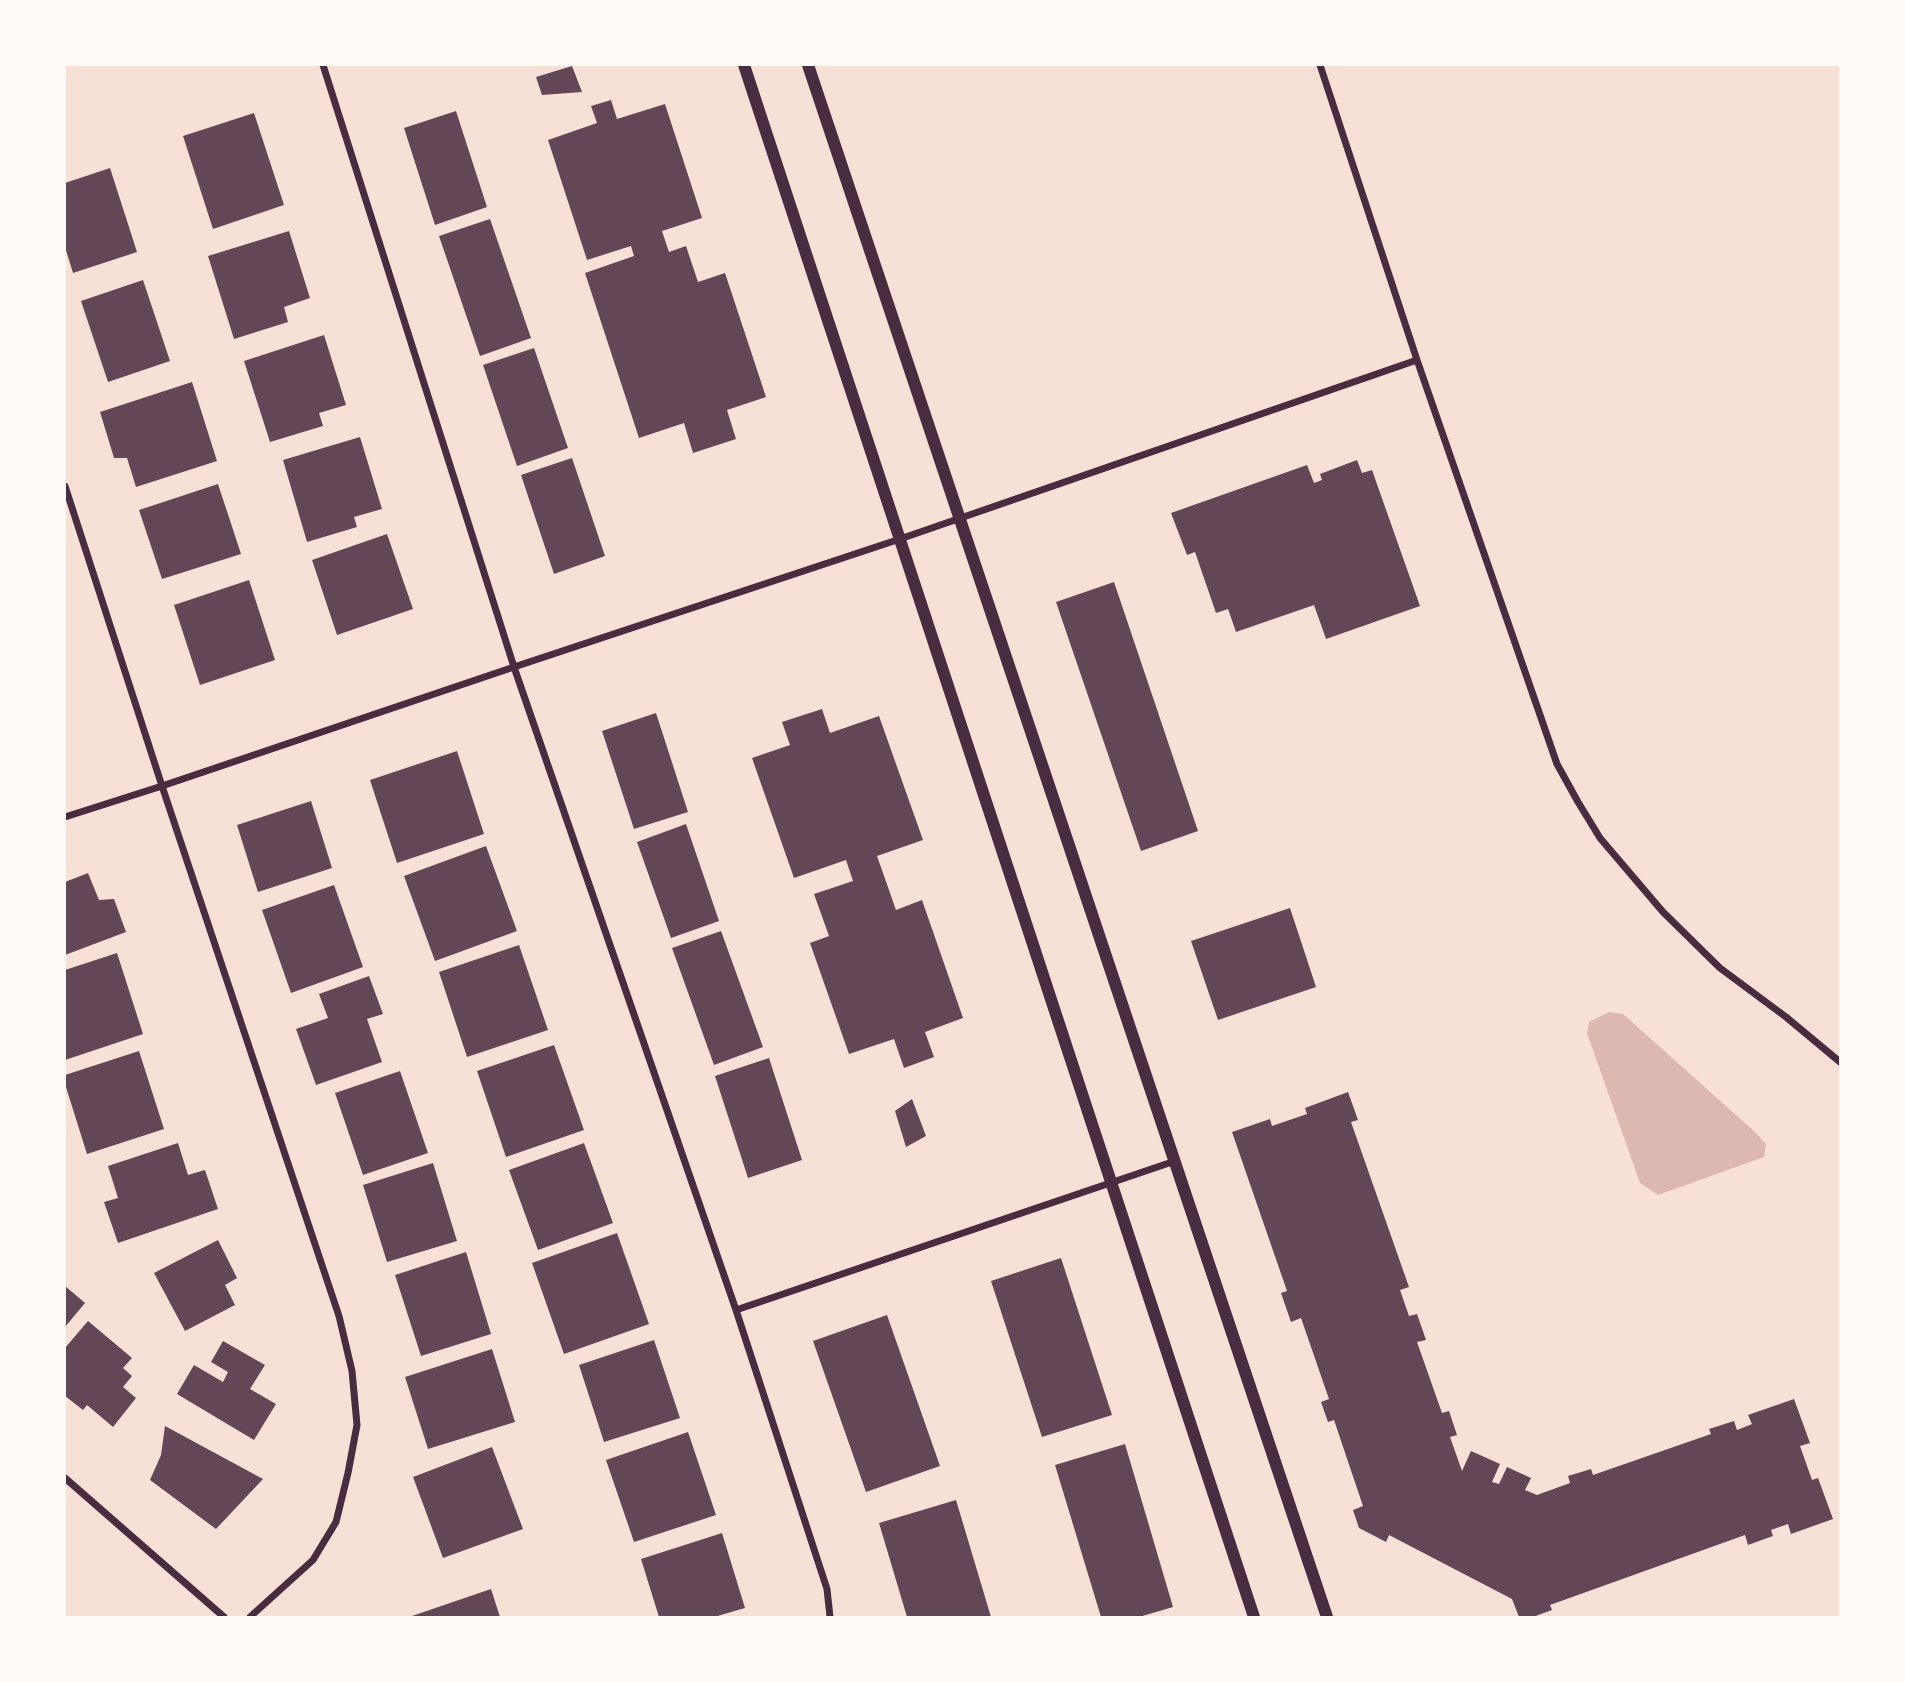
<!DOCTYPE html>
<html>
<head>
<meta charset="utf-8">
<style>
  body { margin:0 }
  #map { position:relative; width:1905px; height:1682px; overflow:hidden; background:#f7e1d7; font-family:Overpass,sans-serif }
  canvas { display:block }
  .frame { position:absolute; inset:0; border:66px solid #fffaf5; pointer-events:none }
</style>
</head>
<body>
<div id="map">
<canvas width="1905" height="1682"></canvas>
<div class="frame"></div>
</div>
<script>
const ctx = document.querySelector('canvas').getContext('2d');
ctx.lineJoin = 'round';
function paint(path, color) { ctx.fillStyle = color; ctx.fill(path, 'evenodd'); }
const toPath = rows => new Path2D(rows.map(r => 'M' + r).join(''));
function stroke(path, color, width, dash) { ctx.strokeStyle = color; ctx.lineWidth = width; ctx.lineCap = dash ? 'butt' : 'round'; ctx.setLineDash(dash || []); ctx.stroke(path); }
paint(toPath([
  [1609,1012,1623,1014,1755,1132,1766,1144,1764,1157,1658,1195,1640,1183,1587,1033,1589,1022]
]), '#dcb8b0');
paint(toPath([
  [572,66,582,92,542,95,536,77],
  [611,100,617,119,665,104,702,218,662,231,669,252,686,246,698,282,725,273,766,397,727,410,736,439,693,453,684,423,639,438,585,273,634,256,631,246,587,260,548,140,597,123,591,106],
  [456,111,487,207,435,225,404,128],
  [254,113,284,205,213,229,183,136],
  [110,168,137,252,73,273,65,247,65,183],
  [490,219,531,338,480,356,439,236],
  [289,231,310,298,284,307,288,322,234,339,208,256],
  [143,280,170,361,108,382,81,301],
  [324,335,346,405,319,413,323,426,270,442,244,361],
  [534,348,568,448,517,466,483,365],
  [192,382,217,461,136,487,127,458,114,458,100,412],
  [360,437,382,509,354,517,357,527,307,542,283,460],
  [572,458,605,556,554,574,521,475],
  [1357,460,1362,473,1372,470,1420,606,1326,639,1314,605,1236,632,1228,609,1216,613,1195,552,1187,555,1171,513,1307,465,1314,483,1322,480,1320,474],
  [218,484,241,554,162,579,139,510],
  [387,534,413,609,337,635,312,560],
  [249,580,275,660,200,685,174,605],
  [1114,582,1198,831,1141,851,1056,602],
  [822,709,830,733,879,716,923,840,877,856,896,910,922,900,963,1018,925,1032,934,1057,904,1068,894,1039,849,1054,810,943,829,936,814,894,853,881,846,860,794,878,752,758,790,745,782,722],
  [656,713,688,812,634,829,602,731],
  [457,751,484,834,397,863,370,780],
  [311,801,332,868,258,892,237,825],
  [686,824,719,921,671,938,637,842],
  [486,846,517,931,435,961,404,876],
  [88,873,99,900,114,899,126,932,65,955,65,882],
  [334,885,363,967,291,993,262,910],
  [1290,908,1316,987,1218,1020,1191,941],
  [721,931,763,1047,714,1065,672,948],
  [519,945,548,1030,467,1057,439,972],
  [117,953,143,1034,65,1060,65,970],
  [369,976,383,1014,367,1019,382,1062,316,1085,296,1029,328,1018,319,994],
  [554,1045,584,1130,506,1157,477,1071],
  [139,1051,164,1129,87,1154,65,1084,65,1075],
  [769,1058,802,1160,748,1178,715,1076],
  [400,1071,428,1153,363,1175,335,1093],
  [1348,1092,1358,1120,1351,1122,1409,1287,1400,1290,1409,1316,1417,1314,1426,1340,1417,1342,1442,1413,1449,1411,1457,1435,1450,1437,1462,1471,1471,1451,1500,1464,1492,1482,1499,1484,1507,1467,1531,1478,1525,1490,1537,1495,1570,1483,1568,1476,1591,1469,1593,1475,1711,1434,1709,1429,1734,1421,1737,1430,1752,1424,1748,1415,1794,1399,1810,1443,1800,1446,1812,1480,1818,1478,1833,1519,1791,1534,1788,1524,1771,1530,1773,1536,1748,1545,1745,1535,1550,1605,1552,1610,1533,1617,1519,1617,1512,1599,1389,1535,1386,1542,1359,1528,1353,1510,1363,1506,1334,1420,1328,1422,1321,1402,1329,1399,1301,1318,1291,1322,1281,1293,1287,1291,1232,1132,1270,1119,1272,1126,1307,1114,1305,1108],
  [912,1099,926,1136,906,1147,895,1111],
  [178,1143,188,1175,205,1170,218,1209,118,1243,104,1202,118,1198,108,1166],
  [584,1143,613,1223,538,1250,509,1170],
  [433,1163,457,1241,387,1262,363,1185],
  [617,1233,649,1324,564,1354,532,1263],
  [218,1240,237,1278,225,1285,235,1305,185,1331,154,1273],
  [466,1252,491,1334,421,1356,395,1275],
  [1061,1258,1112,1415,1042,1437,991,1281],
  [65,1286,85,1303,65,1327],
  [887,1315,940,1466,866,1492,813,1341],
  [88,1321,132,1358,123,1368,132,1376,123,1387,136,1398,113,1427,87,1405,83,1410,65,1396,65,1348],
  [654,1340,680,1418,604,1442,579,1365],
  [223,1341,265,1365,250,1389,276,1404,254,1440,177,1394,194,1365,223,1382,228,1372,211,1362],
  [492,1349,515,1422,428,1449,405,1377],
  [165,1426,263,1479,216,1529,150,1480,161,1455],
  [688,1432,716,1515,634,1542,606,1460],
  [1125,1444,1173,1607,1139,1617,1101,1617,1055,1465],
  [492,1447,523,1529,443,1558,413,1477],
  [956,1500,991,1617,907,1617,879,1523],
  [722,1533,745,1608,714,1617,659,1617,641,1559],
  [491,1589,500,1617,409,1617]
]), '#644757');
stroke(toPath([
  [323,65,514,667,736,1310,827,1589,830,1617],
  [1320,65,1417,360,1557,764,1578,802,1600,838,1663,912,1720,968,1786,1017,1840,1062],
  [65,486,162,786,339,1316,352,1371,357,1425,348,1473,336,1522,313,1560,250,1617],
  [65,817,162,786,514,667,900,539,1417,360],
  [736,1310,1175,1161],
  [65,1478,224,1617]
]), '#4a2c40', 7);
stroke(toPath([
  [744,65,1254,1617],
  [808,65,1327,1617]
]), '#4a2c40', 12);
</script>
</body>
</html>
